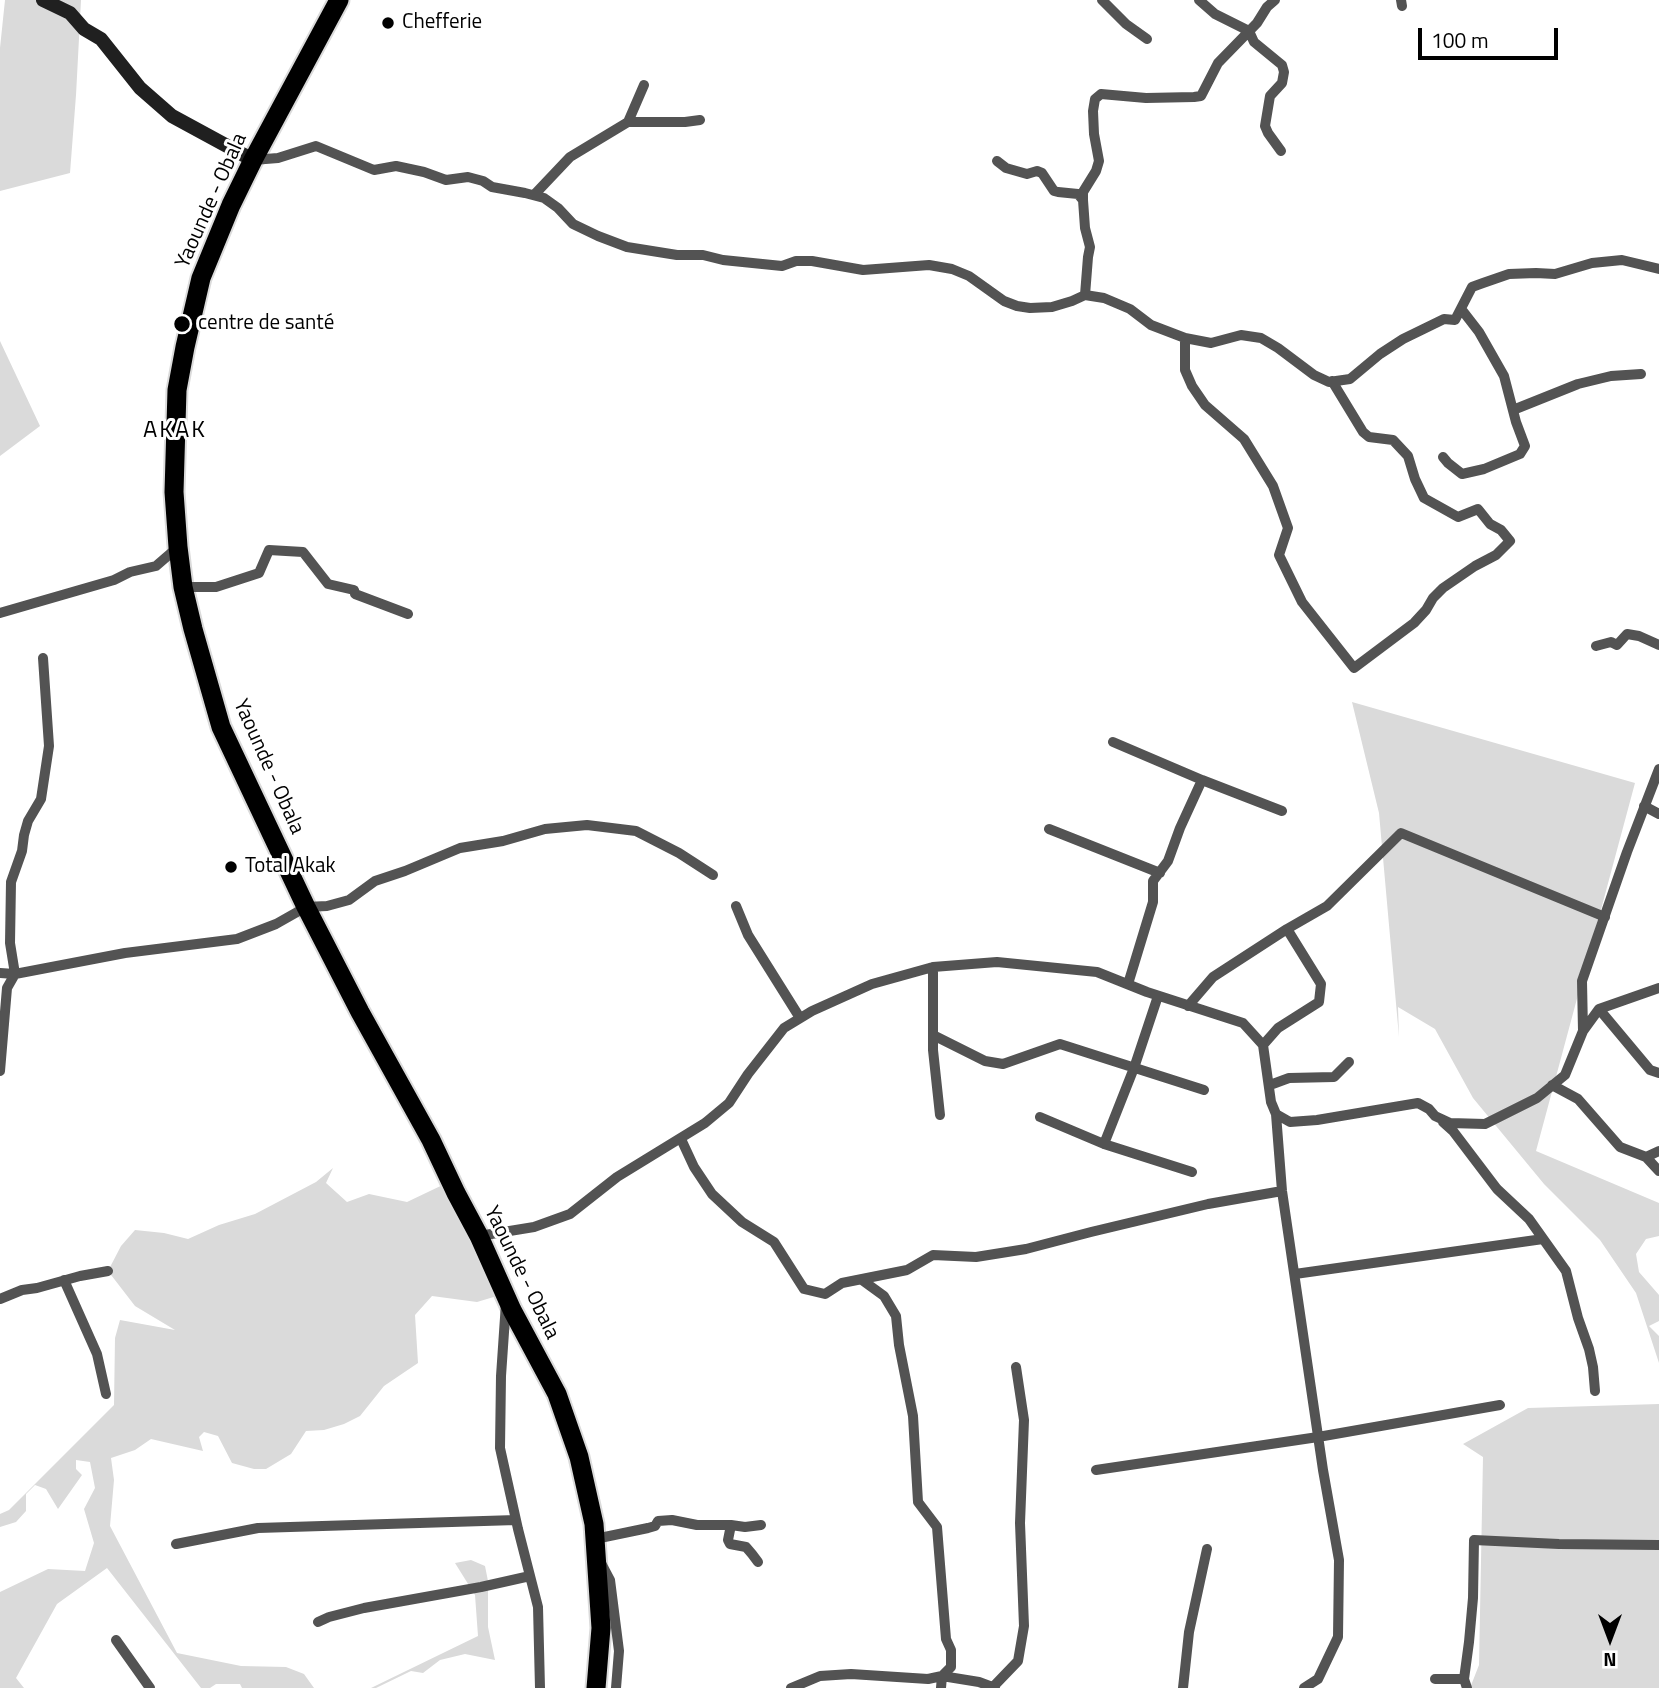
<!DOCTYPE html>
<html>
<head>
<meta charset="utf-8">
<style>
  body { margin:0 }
  #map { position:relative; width:1659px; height:1688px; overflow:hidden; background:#fff; font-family:"Titillium Web",sans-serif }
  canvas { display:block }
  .north { position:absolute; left:1575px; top:1604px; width:70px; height:70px; -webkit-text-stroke:5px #fff; paint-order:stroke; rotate:180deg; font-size:19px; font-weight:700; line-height:28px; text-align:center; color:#000 }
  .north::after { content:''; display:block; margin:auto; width:24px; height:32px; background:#000; clip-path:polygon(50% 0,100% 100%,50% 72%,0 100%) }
  .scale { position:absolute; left:1418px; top:28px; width:140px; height:32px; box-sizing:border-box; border:4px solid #000; border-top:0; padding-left:9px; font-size:21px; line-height:24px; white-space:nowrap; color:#000; -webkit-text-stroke:5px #fff; paint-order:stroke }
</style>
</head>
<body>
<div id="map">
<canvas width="1659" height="1688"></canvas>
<div class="north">N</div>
<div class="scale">100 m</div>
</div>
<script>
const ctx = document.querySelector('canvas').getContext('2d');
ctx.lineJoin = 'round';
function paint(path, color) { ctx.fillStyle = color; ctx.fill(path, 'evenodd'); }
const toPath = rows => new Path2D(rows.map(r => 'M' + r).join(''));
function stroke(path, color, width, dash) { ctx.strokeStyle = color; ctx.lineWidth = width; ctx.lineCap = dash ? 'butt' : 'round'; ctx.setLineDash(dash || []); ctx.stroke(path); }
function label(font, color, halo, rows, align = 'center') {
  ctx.font = font + ' "Titillium Web",sans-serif'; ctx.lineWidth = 6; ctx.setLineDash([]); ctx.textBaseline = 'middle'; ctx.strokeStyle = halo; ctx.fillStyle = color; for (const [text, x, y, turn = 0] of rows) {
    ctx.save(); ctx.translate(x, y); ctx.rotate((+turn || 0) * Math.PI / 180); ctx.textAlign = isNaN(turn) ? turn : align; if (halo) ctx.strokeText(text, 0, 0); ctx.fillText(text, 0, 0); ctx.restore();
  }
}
paint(toPath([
  [5,0,81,0,76,95,70,173,0,191,0,48],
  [0,341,40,426,0,456],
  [1352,702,1635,783,1536,1151,1659,1203,1659,1236,1646,1239,1636,1254,1639,1272,1659,1295,1659,1321,1649,1326,1659,1336,1659,1363,1636,1293,1600,1240,1544,1184,1473,1098,1435,1029,1398,1007,1399,1037,1379,813],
  [333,1168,326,1183,347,1202,369,1194,407,1202,451,1181,507,1293,477,1302,432,1296,415,1315,418,1363,384,1386,360,1416,344,1424,324,1430,306,1431,291,1454,266,1469,254,1469,232,1463,218,1436,204,1432,199,1437,203,1451,151,1439,135,1450,111,1458,114,1480,110,1526,177,1653,241,1666,286,1667,304,1674,314,1688,242,1688,240,1684,216,1684,210,1688,201,1688,107,1568,57,1604,16,1678,24,1688,0,1688,0,1592,48,1569,85,1571,94,1543,84,1509,95,1488,90,1462,76,1460,76,1469,82,1475,58,1509,46,1489,35,1485,26,1494,26,1511,16,1522,0,1527,0,1514,9,1510,114,1405,115,1338,120,1320,175,1330,135,1306,108,1271,121,1246,135,1230,164,1233,188,1239,219,1225,255,1214,316,1182],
  [1659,1404,1659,1688,1470,1688,1479,1665,1483,1457,1463,1444,1528,1408],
  [471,1560,485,1566,488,1581,488,1627,495,1660,465,1654,440,1660,423,1673,411,1671,376,1688,371,1688,478,1636,475,1595,455,1563]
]), '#dadada');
const highway = toPath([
  [339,0,253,160,231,205,201,278,185,347,177,390,174,492,178,547,183,587,193,629,221,727,306,907,360,1012,431,1140,456,1193,479,1236,512,1310,557,1394,579,1457,594,1524,601,1628,596,1688]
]);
stroke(highway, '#dbdbdb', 23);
stroke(toPath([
  [1102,0,1126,24,1147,39],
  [1199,0,1215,14,1249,31,1254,42,1282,65,1284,72,1282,83,1270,96,1265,126,1268,133,1281,151],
  [1401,0,1402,6],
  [628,122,685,122,700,120],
  [253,160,278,158,316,146,374,170,396,166,424,172,446,180,468,177,483,181,492,187,525,193,544,198,558,208,573,224,598,236,627,247,677,255,703,255,723,260,782,266,796,261,812,261,863,270,929,265,952,269,969,276,1004,301,1017,306,1030,308,1052,307,1072,301,1085,295,1104,298,1130,309,1151,325,1185,338,1211,343,1241,335,1261,338,1278,348,1314,375,1329,382,1350,379,1380,354,1403,339,1444,319,1455,320,1472,287,1483,283,1509,274,1536,273,1555,274,1592,263,1622,260,1659,269],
  [997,161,1006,168,1027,174,1037,171,1042,173,1054,191,1058,192,1078,194,1083,200],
  [534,195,570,157,628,122,644,85],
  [1085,295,1088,257,1090,247,1085,228,1083,200,1083,192,1096,171,1099,161,1094,134,1093,111,1095,99,1101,94,1146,98,1194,97,1201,96,1218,63,1257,23,1267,7,1275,0],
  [1185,338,1185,370,1192,386,1205,405,1244,439,1273,486,1288,528,1279,555,1302,602,1354,668,1414,623,1426,610,1433,598,1443,588,1475,566,1496,555,1510,541,1501,530,1490,524,1478,509,1458,517,1424,498,1415,479,1408,456,1393,440,1369,437,1363,432,1332,381],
  [1513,410,1578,384,1611,376,1641,374],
  [1443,457,1448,463,1462,474,1484,469,1520,454,1525,446,1516,422,1504,376,1479,332,1462,310],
  [183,587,216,587,259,573,269,550,303,552,328,584,354,590,355,594,408,614],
  [0,613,114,580,130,572,156,566,178,547],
  [1596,646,1611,642,1617,645,1627,634,1639,636,1659,645],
  [1113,742,1202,780,1282,811],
  [1644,806,1659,814],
  [1049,829,1160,873],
  [736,906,748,935,800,1018],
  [933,967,933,1050,940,1115],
  [0,973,15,974,125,953,237,939,276,924,306,907,327,906,349,900,375,881,405,871,460,848,503,841,545,829,587,825,636,831,679,853,713,875],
  [1128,984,1153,902,1153,881,1168,861,1180,828,1202,780],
  [1188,1006,1213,977,1287,929,1327,906,1401,833,1605,917],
  [1599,1009,1650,1070,1659,1073],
  [1583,1031,1582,981,1627,852,1659,769],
  [933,1035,985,1061,1003,1064,1060,1044,1204,1090],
  [1263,1045,1278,1028,1319,1002,1321,984,1287,929],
  [0,1071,7,988,15,974,10,943,11,882,22,851,24,835,28,821,41,799,49,746,43,658],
  [1270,1085,1289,1078,1334,1077,1349,1062],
  [1552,1085,1578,1099,1620,1147,1646,1157,1659,1171],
  [1276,1114,1282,1191,1323,1470,1339,1560,1338,1637,1318,1679,1304,1688],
  [1040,1117,1104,1144,1192,1172],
  [1443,1122,1453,1131,1497,1189,1529,1219,1566,1271,1578,1318,1589,1349,1593,1367,1595,1391],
  [681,1139,694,1167,712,1194,742,1222,774,1242,804,1289,825,1294,842,1283,907,1270,933,1255,976,1257,1026,1249,1091,1232,1208,1204,1282,1191],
  [1104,1144,1134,1068,1158,996],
  [1646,1157,1659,1151],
  [479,1236,534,1227,570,1214,617,1177,705,1123,729,1103,748,1074,784,1028,812,1011,872,984,933,967,997,962,1097,972,1147,992,1243,1023,1263,1045,1271,1102,1276,1114,1290,1122,1317,1120,1418,1103,1429,1109,1435,1116,1450,1123,1485,1124,1537,1098,1565,1075,1583,1031,1599,1009,1659,988],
  [1295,1274,1543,1239],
  [64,1280,97,1354,106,1394],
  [862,1280,884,1296,896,1316,899,1345,913,1416,918,1502,937,1527,946,1639,951,1650,951,1667,942,1676,941,1688],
  [0,1299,22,1290,37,1288,80,1276,108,1271],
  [506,1303,501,1376,500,1448,518,1529,538,1607,540,1688],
  [1096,1470,1318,1437,1500,1405],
  [731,1525,745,1527,761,1525],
  [595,1539,648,1528,655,1526,658,1521,672,1520,697,1525,731,1525,728,1540,730,1544,746,1547,752,1554,758,1562],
  [176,1544,258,1528,516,1520],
  [601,1563,610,1580,619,1651,616,1688],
  [318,1622,329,1617,364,1608,481,1587,530,1576],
  [116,1640,150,1688],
  [1435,1679,1464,1679,1467,1688],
  [1464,1679,1469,1642,1473,1598,1474,1540,1559,1544,1659,1545],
  [993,1687,1018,1661,1024,1626,1020,1523,1024,1420,1016,1367],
  [791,1688,820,1676,851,1674,928,1679,942,1676,979,1682,995,1688],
  [1183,1688,1189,1632,1207,1549]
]), '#535353', 10);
stroke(toPath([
  [43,0,70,13,84,29,101,39,140,88,172,116,253,160]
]), '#202020', 14);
stroke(highway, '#000', 19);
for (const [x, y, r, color] of [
  [388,23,7,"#000"],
  [182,324,9,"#000"],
  [231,867,7,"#000"]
]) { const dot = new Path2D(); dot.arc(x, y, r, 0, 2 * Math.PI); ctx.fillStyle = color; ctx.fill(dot); stroke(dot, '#fff', 2.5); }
label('21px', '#000', '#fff', [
  ["Chefferie",402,23],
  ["centre de santé",198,324],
  ["Total Akak",245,867]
], 'left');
label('21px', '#000', '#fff', [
  ["Yaounde - Obala",212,201,-66],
  ["Yaounde - Obala",268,767,66],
  ["Yaounde - Obala",521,1273,64]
]);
ctx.letterSpacing = '2px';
label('24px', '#000', '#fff', [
  ["AKAK",175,431]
]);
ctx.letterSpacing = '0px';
</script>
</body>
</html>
